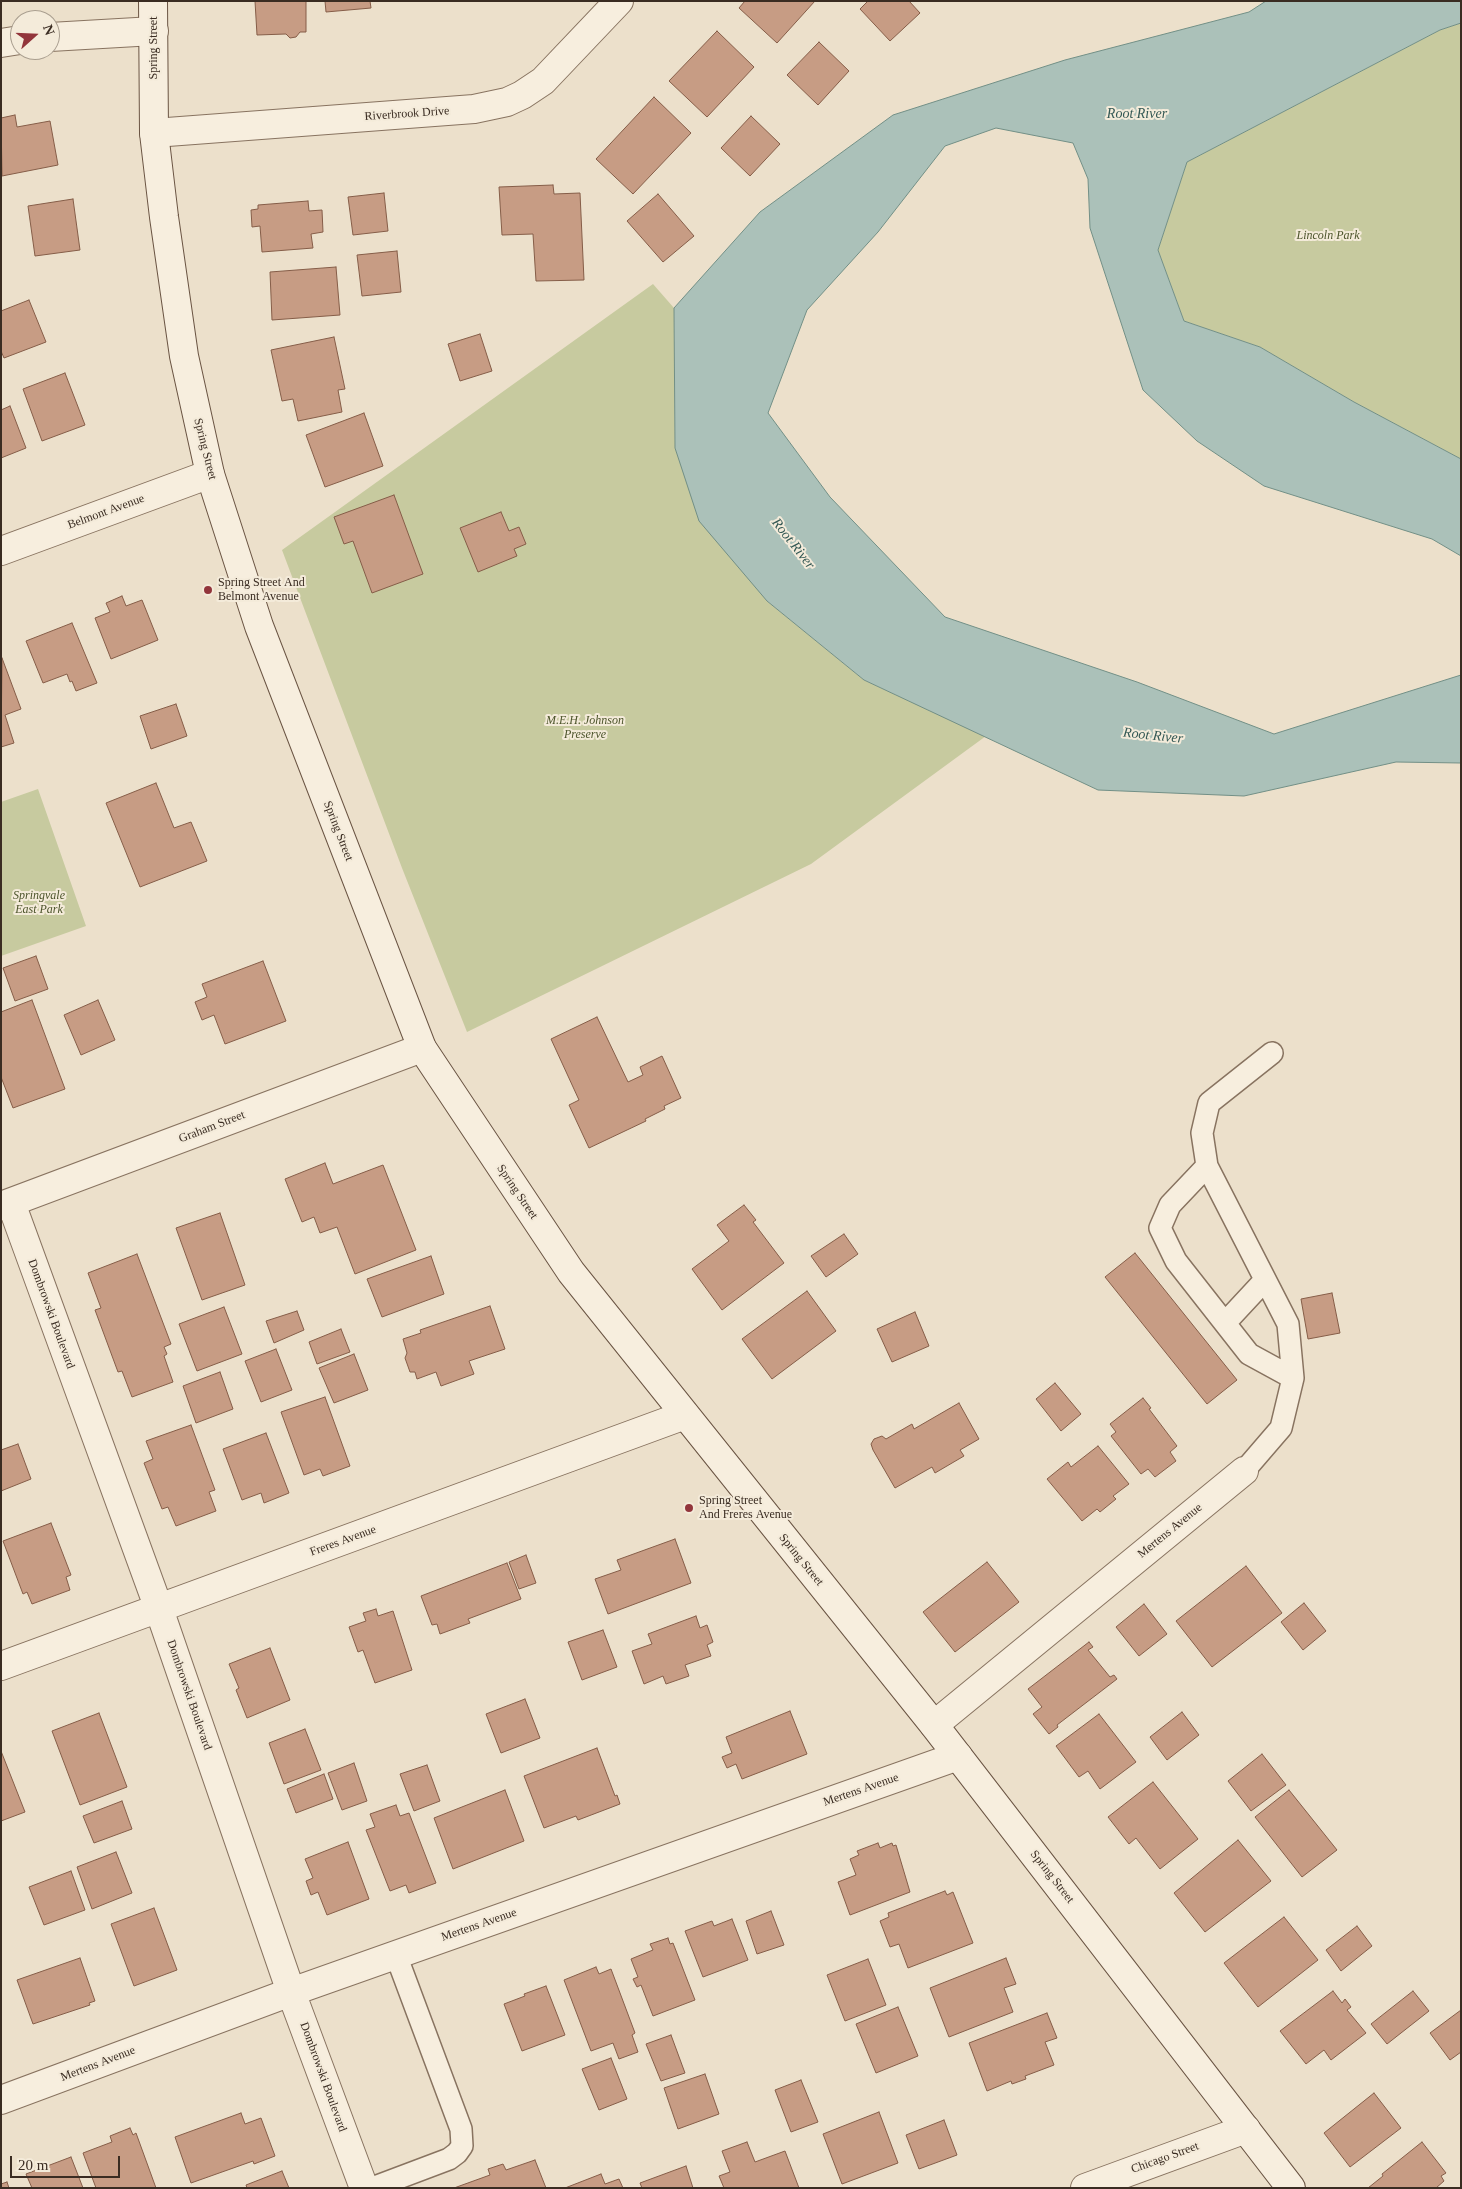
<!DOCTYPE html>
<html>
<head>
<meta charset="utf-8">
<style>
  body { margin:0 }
  #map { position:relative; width:1462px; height:2189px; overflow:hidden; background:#ece0cb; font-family:Georgia,serif }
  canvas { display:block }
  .frame { position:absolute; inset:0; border:2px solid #3a2c22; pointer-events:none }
  .north { position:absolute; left:10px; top:10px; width:50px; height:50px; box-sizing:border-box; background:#f4ebda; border:1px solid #aa9f90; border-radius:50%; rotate:70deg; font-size:14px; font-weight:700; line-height:20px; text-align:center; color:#3a2c22 }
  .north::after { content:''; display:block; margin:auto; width:18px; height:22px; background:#92353b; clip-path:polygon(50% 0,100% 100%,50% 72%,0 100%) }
  .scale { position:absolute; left:10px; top:2156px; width:110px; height:22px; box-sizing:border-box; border:2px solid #3a2c22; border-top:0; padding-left:6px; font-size:15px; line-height:18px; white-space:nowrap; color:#3a2c22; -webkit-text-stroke:4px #f4ebda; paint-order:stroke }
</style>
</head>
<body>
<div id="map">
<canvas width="1462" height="2189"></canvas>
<div class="frame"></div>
<div class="north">N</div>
<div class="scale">20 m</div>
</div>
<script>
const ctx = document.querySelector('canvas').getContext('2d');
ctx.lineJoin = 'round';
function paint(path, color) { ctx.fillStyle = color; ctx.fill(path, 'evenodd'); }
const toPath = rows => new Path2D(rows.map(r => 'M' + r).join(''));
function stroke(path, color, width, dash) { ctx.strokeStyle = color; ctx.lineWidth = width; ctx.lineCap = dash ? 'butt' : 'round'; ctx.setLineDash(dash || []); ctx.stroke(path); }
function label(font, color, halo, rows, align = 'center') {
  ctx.font = font + ' Georgia,serif'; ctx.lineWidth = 4; ctx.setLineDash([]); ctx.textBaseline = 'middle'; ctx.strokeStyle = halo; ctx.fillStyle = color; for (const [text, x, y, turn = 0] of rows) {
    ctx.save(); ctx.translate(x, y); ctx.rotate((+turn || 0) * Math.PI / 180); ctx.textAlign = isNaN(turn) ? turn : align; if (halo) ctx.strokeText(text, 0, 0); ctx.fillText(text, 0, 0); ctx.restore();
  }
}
paint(toPath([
  [1461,23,1461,459,1354,402,1260,347,1184,321,1158,250,1187,162,1440,30],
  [653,284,674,308,675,448,767,601,864,680,986,736,811,864,467,1032,402,868,282,550],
  [38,789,86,926,1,956,1,802]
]), '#c7ca9f');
const water = toPath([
  [1266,1,1461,1,1461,23,1440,30,1187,162,1158,250,1184,321,1260,347,1354,402,1461,459,1461,556,1432,539,1264,486,1197,441,1143,390,1090,228,1088,179,1073,143,996,128,945,146,878,232,807,310,768,413,830,497,945,617,1137,682,1274,734,1461,675,1461,763,1396,762,1244,796,1098,790,864,680,767,601,699,521,675,448,674,308,760,212,893,115,1065,60,1249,12,1266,1]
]);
paint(water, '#abc1b9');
stroke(water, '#728f86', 1);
const building = toPath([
  [255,1,306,1,306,32,300,32,296,37,290,38,286,34,257,35,255,1],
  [325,1,370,1,371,8,326,12,325,1],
  [745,1,815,1,777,43,739,8,745,1],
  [868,1,909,1,920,13,890,41,860,9,868,1],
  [717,31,754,67,707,117,669,81,717,31],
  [819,42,849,71,818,105,787,75,819,42],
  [654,97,691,133,633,194,596,159,654,97],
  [15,115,17,127,50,121,58,165,2,176,1,118,15,115],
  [751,116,780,144,750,176,721,148,751,116],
  [553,185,554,194,580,193,584,280,536,281,533,234,502,235,499,187,553,185],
  [384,193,388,231,353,235,348,197,384,193],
  [658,194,694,236,663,262,627,221,658,194],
  [73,199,80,250,35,256,28,206,73,199],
  [308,201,309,211,322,210,323,232,311,234,313,248,262,252,260,226,252,227,251,210,258,209,258,205,308,201],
  [397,251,401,292,362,296,357,255,397,251],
  [336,267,340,315,272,320,270,272,336,267],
  [29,300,46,342,4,358,1,351,1,311,29,300],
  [480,334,492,371,460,381,448,344,480,334],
  [334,337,345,389,338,390,342,412,298,421,293,399,282,401,271,350,334,337],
  [65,373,85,425,42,441,23,389,65,373],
  [10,406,26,448,1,458,1,410,10,406],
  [364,413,383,466,325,487,306,435,364,413],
  [394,495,423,574,372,593,353,541,344,544,334,517,394,495],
  [501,512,509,531,519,527,526,544,514,549,517,556,478,572,460,528,501,512],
  [122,596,126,606,142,600,158,640,111,659,95,618,110,612,106,603,122,596],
  [72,623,97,683,76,691,72,681,70,682,67,674,43,683,26,641,72,623],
  [2,658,21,709,5,715,14,743,1,747,2,658],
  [176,704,187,736,151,749,140,716,176,704],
  [156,783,174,828,191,822,207,861,140,887,106,803,156,783],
  [36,956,48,989,15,1001,3,968,36,956],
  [263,961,286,1021,225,1044,214,1015,202,1020,195,1002,207,997,202,984,263,961],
  [32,1000,65,1089,13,1108,1,1077,1,1012,32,1000],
  [98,1000,115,1040,81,1055,64,1015,98,1000],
  [597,1017,628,1082,643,1075,640,1067,662,1056,681,1098,664,1106,665,1109,645,1119,646,1121,589,1148,569,1105,579,1100,551,1039,597,1017],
  [325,1163,333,1184,383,1165,416,1250,355,1274,337,1227,320,1233,314,1217,302,1222,285,1179,325,1163],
  [744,1205,756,1220,753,1222,784,1263,722,1310,692,1269,729,1241,717,1225,744,1205],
  [220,1213,245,1285,202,1300,176,1228,220,1213],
  [844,1234,858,1254,826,1277,811,1256,844,1234],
  [1135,1253,1237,1380,1207,1404,1105,1277,1135,1253],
  [137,1254,171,1344,164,1347,167,1354,164,1356,173,1382,132,1397,122,1371,118,1372,95,1310,101,1308,88,1273,137,1254],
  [431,1256,444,1294,382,1317,367,1279,431,1256],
  [807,1291,836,1331,772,1379,742,1339,807,1291],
  [1332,1293,1340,1333,1308,1339,1301,1299,1332,1293],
  [490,1306,505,1349,469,1361,474,1374,441,1386,436,1372,417,1379,415,1372,410,1372,405,1358,407,1353,403,1339,421,1333,420,1330,490,1306],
  [224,1307,242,1354,197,1371,179,1324,224,1307],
  [297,1311,304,1330,274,1343,266,1321,297,1311],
  [915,1312,929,1346,892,1362,877,1329,915,1312],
  [341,1329,350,1352,317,1364,309,1342,341,1329],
  [276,1349,292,1390,261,1402,245,1361,276,1349],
  [354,1354,368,1390,334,1403,319,1368,354,1354],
  [220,1372,233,1409,196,1423,183,1386,220,1372],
  [1055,1383,1081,1414,1061,1431,1036,1399,1055,1383],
  [325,1397,350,1466,323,1476,320,1469,304,1475,281,1412,325,1397],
  [1143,1398,1151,1408,1149,1409,1177,1446,1170,1452,1176,1461,1155,1477,1148,1469,1141,1474,1111,1436,1116,1432,1110,1424,1143,1398],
  [959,1403,979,1439,960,1450,964,1456,935,1473,932,1467,895,1488,873,1450,871,1444,874,1439,882,1436,886,1439,912,1424,914,1429,959,1403],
  [191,1425,215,1490,209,1492,216,1511,176,1526,168,1507,162,1509,144,1463,153,1459,146,1441,191,1425],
  [266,1433,289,1493,264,1503,261,1493,242,1500,223,1449,266,1433],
  [18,1444,31,1479,1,1491,1,1450,18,1444],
  [1098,1446,1129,1484,1113,1496,1116,1499,1100,1512,1097,1509,1082,1521,1047,1479,1068,1462,1071,1467,1098,1446],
  [51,1523,71,1575,66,1577,70,1590,32,1604,27,1592,23,1594,3,1541,51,1523],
  [675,1539,691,1583,608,1614,595,1579,621,1570,617,1560,675,1539],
  [526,1555,536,1583,519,1589,509,1562,526,1555],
  [987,1562,1019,1602,955,1652,923,1612,987,1562],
  [507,1563,521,1599,468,1619,470,1623,440,1634,437,1624,432,1625,421,1596,507,1563],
  [1246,1566,1282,1613,1212,1667,1176,1621,1246,1566],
  [1304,1603,1326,1631,1303,1650,1281,1622,1304,1603],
  [1144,1604,1167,1634,1139,1656,1116,1627,1144,1604],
  [376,1609,378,1616,393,1611,412,1670,375,1683,363,1650,358,1652,349,1627,366,1621,363,1613,376,1609],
  [696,1616,700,1628,707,1625,713,1642,707,1645,711,1656,685,1665,689,1676,666,1684,663,1676,644,1684,632,1651,652,1644,648,1634,696,1616],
  [603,1630,617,1667,582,1680,568,1642,603,1630],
  [1089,1642,1093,1647,1088,1650,1110,1677,1114,1675,1117,1679,1057,1725,1058,1727,1049,1734,1033,1714,1042,1707,1028,1689,1089,1642],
  [270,1648,290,1700,247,1718,236,1690,239,1688,229,1664,270,1648],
  [525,1699,540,1738,501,1753,486,1714,525,1699],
  [790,1711,807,1754,742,1779,736,1764,727,1768,722,1757,732,1753,726,1737,790,1711],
  [1182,1712,1199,1735,1167,1760,1150,1737,1182,1712],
  [99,1713,127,1787,80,1805,52,1731,99,1713],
  [1099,1714,1136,1762,1100,1789,1088,1771,1079,1777,1056,1746,1099,1714],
  [305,1729,321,1770,284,1784,269,1743,305,1729],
  [597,1748,615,1796,617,1795,620,1804,578,1820,576,1816,544,1828,524,1776,597,1748],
  [1,1751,25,1812,1,1821,1,1751],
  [1262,1754,1286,1785,1251,1811,1228,1781,1262,1754],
  [354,1763,367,1801,342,1810,328,1773,354,1763],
  [427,1765,440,1801,414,1811,400,1774,427,1765],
  [324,1774,333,1799,296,1813,287,1789,324,1774],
  [1153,1782,1198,1839,1160,1869,1136,1838,1129,1844,1108,1817,1153,1782],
  [505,1790,524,1841,453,1869,434,1818,505,1790],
  [1289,1790,1337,1850,1302,1877,1255,1817,1289,1790],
  [122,1801,132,1829,94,1843,83,1816,122,1801],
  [396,1805,400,1816,409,1813,436,1883,409,1893,406,1885,390,1891,366,1830,375,1827,370,1814,396,1805],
  [1238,1840,1271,1881,1205,1932,1174,1893,1238,1840],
  [348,1842,369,1899,327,1915,318,1892,311,1895,306,1881,313,1878,305,1859,348,1842],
  [878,1843,880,1848,892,1843,893,1846,896,1845,910,1892,850,1915,838,1882,856,1875,850,1859,859,1855,857,1851,878,1843],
  [116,1852,132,1893,92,1909,77,1867,116,1852],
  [71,1871,85,1910,44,1925,29,1887,71,1871],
  [945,1891,947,1895,953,1892,973,1943,908,1968,899,1944,890,1947,880,1921,889,1917,888,1913,945,1891],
  [154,1908,177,1970,134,1986,111,1924,154,1908],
  [771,1911,784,1945,757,1954,746,1921,771,1911],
  [1284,1917,1318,1960,1258,2007,1224,1963,1284,1917],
  [732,1919,748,1960,703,1977,685,1931,712,1921,714,1926,732,1919],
  [1357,1926,1372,1946,1341,1971,1326,1950,1357,1926],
  [668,1938,670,1944,673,1943,695,2000,653,2016,641,1985,637,1987,633,1979,638,1977,631,1959,653,1950,650,1944,668,1938],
  [80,1958,95,2001,89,2003,90,2005,33,2024,17,1980,80,1958],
  [1006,1958,1016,1984,1004,1988,1013,2012,949,2037,930,1988,1006,1958],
  [868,1959,886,2005,845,2021,827,1975,868,1959],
  [596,1967,599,1974,611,1969,635,2033,632,2035,638,2052,619,2059,613,2043,591,2051,564,1980,596,1967],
  [546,1986,565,2035,522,2051,504,2004,525,1996,524,1994,546,1986],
  [1333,1991,1342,2003,1345,1999,1351,2007,1347,2010,1366,2033,1331,2060,1324,2050,1306,2064,1280,2031,1333,1991],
  [1413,1991,1429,2011,1387,2044,1371,2024,1413,1991],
  [898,2007,918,2056,876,2073,856,2024,898,2007],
  [1461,2010,1461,2052,1450,2060,1430,2033,1461,2010],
  [1047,2013,1057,2038,1045,2042,1054,2065,1025,2076,1026,2079,1012,2084,1011,2081,987,2091,969,2043,1047,2013],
  [671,2035,685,2073,661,2081,646,2044,671,2035],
  [611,2058,627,2099,599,2110,582,2069,611,2058],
  [705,2074,719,2114,678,2129,664,2088,705,2074],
  [801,2080,818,2122,791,2132,775,2090,801,2080],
  [1374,2093,1401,2128,1350,2167,1324,2133,1374,2093],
  [879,2112,898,2163,842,2184,823,2134,879,2112],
  [241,2113,245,2124,261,2118,275,2156,254,2164,253,2161,191,2183,175,2137,241,2113],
  [944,2120,957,2155,919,2169,906,2135,944,2120],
  [130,2128,133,2135,136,2133,156,2188,96,2188,83,2153,112,2142,110,2136,130,2128],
  [747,2142,755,2162,785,2151,799,2188,724,2188,719,2176,730,2172,722,2151,747,2142],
  [1422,2142,1446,2173,1441,2176,1444,2181,1436,2188,1368,2188,1383,2176,1382,2174,1422,2142],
  [71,2157,83,2188,32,2188,26,2174,71,2157],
  [535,2160,546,2188,454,2188,490,2175,488,2169,503,2164,506,2170,535,2160],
  [686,2166,693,2188,642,2188,640,2183,686,2166],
  [282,2171,289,2188,247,2188,246,2185,282,2171],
  [601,2174,605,2184,619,2179,623,2188,565,2188,601,2174],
  [7,2182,9,2188,1,2188,1,2184,7,2182]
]);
paint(building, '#c79c84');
stroke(building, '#855d48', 1);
const lane = toPath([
  [1207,1166,1170,1205,1160,1228,1176,1261,1249,1354,1293,1378],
  [1225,1323,1265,1280],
  [1244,1471,1281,1428,1293,1378,1288,1324,1207,1166,1202,1133,1209,1103,1272,1053],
  [372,2188,449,2159,457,2153,462,2146,461,2129,396,1955]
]);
const street = toPath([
  [50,37,154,31],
  [1,43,20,40],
  [154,133,474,109,507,102,522,95,543,81,619,1],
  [1,551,210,474],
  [11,1203,159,1609,291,1992,364,2188],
  [1,1206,422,1048],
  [1,1666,685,1415],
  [934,1725,1244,1471],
  [1,2100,291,1992,958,1756],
  [1085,2188,1246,2129]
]);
const secondary = toPath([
  [153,1,154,133,164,217,184,356,210,474,259,626,422,1048,571,1272,934,1725,1291,2188]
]);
stroke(lane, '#887360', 24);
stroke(street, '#887360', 30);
stroke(secondary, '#6a5443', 30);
stroke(lane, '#f7eede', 21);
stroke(street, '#f7eede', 28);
stroke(secondary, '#f7eede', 28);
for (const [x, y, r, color] of [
  [208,590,5,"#92353b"],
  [689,1508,5,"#92353b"]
]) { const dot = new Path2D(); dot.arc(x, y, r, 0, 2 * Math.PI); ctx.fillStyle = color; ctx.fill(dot); stroke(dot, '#f4ebda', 2); }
label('12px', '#3a2c22', '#f4ebda', [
  ["Spring Street",154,48,-90],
  ["Riverbrook Drive",407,114,-4],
  ["Spring Street",205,449,76],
  ["Belmont Avenue",106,512,-20],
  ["Spring Street",338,831,69],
  ["Graham Street",212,1127,-21],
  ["Spring Street",517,1192,56],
  ["Dombrowski Boulevard",51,1314,70],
  ["Mertens Avenue",1170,1531,-39],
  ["Freres Avenue",343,1541,-20],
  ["Spring Street",801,1560,51],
  ["Dombrowski Boulevard",189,1695,71],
  ["Mertens Avenue",861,1790,-19],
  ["Spring Street",1052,1877,52],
  ["Mertens Avenue",479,1925,-19],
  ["Mertens Avenue",98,2064,-21],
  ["Dombrowski Boulevard",323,2077,70],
  ["Chicago Street",1165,2158,-20]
]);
label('italic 12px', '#4c542b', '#f4ebda', [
  ["Lincoln Park",1328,236],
  ["M.E.H. Johnson",585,721],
  ["Preserve",585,735],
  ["Springvale",39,896],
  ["East Park",39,910]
]);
label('12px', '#3a2c22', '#f4ebda', [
  ["Spring Street And",218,583],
  ["Belmont Avenue",218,597],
  ["Spring Street",699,1501],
  ["And Freres Avenue",699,1515]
], 'left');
label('italic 14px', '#335854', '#f4ebda', [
  ["Root River",1137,114],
  ["Root River",793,544,52],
  ["Root River",1153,736,6]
]);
</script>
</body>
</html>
